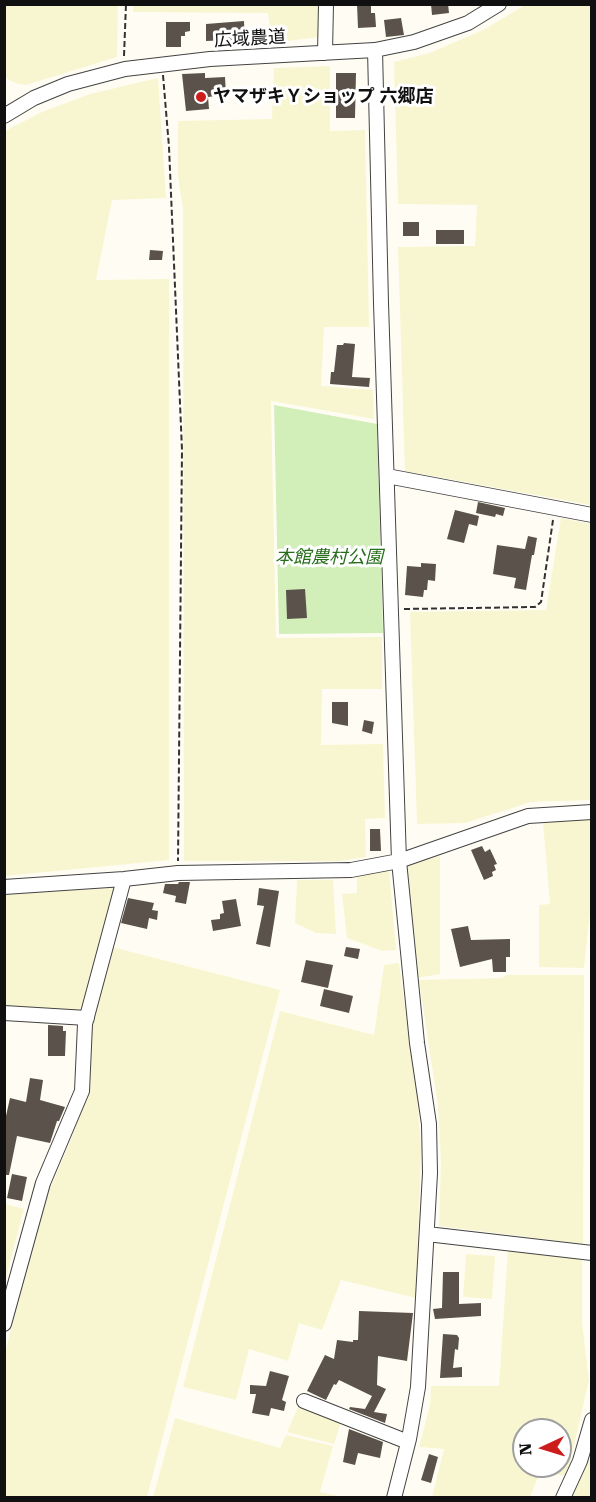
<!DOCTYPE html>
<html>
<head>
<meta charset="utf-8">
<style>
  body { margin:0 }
  #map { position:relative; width:596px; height:1502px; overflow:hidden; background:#fffdf3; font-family:"Roboto Serif",serif }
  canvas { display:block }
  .frame { position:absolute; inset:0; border:6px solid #101010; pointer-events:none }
  .north { position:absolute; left:512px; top:1418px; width:60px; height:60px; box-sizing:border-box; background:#fff; border:2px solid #9f9f9f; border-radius:50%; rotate:266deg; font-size:16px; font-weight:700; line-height:24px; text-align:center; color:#101010 }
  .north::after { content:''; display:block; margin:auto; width:21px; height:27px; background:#cd1c1c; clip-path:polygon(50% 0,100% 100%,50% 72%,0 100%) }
</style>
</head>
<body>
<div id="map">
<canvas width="596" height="1502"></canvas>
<div class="frame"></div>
<div class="north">N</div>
</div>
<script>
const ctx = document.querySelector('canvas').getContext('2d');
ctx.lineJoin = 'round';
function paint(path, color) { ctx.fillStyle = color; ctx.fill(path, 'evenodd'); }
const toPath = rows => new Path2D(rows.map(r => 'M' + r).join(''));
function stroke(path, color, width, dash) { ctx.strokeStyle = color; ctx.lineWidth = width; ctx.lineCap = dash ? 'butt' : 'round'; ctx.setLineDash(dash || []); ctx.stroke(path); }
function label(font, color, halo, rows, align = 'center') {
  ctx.font = font + ' "Roboto Serif","Noto Sans JP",serif'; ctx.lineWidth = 6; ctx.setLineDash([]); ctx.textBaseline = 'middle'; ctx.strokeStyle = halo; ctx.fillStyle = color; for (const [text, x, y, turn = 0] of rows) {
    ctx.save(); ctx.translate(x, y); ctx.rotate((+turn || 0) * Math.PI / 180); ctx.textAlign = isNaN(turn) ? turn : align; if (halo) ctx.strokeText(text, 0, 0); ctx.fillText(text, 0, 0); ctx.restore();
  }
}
paint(toPath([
  [5,4,118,5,117,57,26,85,18,84,5,78],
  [133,4,319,5,319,37,272,43,268,13,133,12],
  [525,5,591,5,590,505,405,471,398,247,475,246,477,205,398,204,394,62,430,53,485,29],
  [330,66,330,131,365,130,369,327,324,327,321,386,373,390,374,419,271,401,276,638,382,637,382,689,322,689,321,745,383,744,385,818,365,819,366,857,340,861,184,861,183,209,178,176,178,121,272,119,274,68],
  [158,78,166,198,112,200,96,280,169,279,169,860,5,876,5,131,42,112,90,94],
  [561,518,591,524,591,800,531,802,465,823,417,824,410,612,546,610],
  [591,819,591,903,584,968,539,967,539,905,550,904,543,823],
  [440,856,440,974,417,978,407,868,409,863],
  [389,869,396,950,382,951,347,938,342,894,357,893,357,877],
  [297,880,333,880,336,934,316,933,295,923],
  [114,888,84,1005,77,1011,5,1006,5,894],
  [112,947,280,990,147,1497,5,1498,5,1352,49,1191,72,1137,88,1089,92,1018],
  [399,963,418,1105,421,1150,416,1298,341,1280,322,1330,299,1323,288,1361,249,1349,236,1400,183,1387,280,1011,374,1035,384,965],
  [506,975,584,975,583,1244,439,1226,441,1162,438,1106,419,980,502,978],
  [5,1204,24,1209,5,1282,4,1204],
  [508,1250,582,1258,582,1322,589,1380,567,1476,540,1472,530,1497,432,1497,444,1449,419,1447,430,1405,431,1386,499,1386],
  [524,1430,560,1430,560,1466,524,1466],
  [466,1254,495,1256,492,1299,463,1297],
  [300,1403,342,1419,334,1444,287,1432],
  [175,1418,280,1448,286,1435,333,1446,320,1492,344,1497,153,1497],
  [591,1438,591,1497,570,1498]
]), '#f8f6d0');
paint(toPath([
  [274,405,377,424,383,633,279,634]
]), '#d2eeb9');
paint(toPath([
  [357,4,371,4,371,13,375,13,376,27,358,28],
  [431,4,448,4,449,13,432,15],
  [401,18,404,35,386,37,384,20],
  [244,21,245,45,233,46,233,40,206,41,206,24],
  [166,22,190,22,190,31,185,32,185,36,181,36,181,47,166,47],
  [205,73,205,78,225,77,226,95,208,97,209,109,186,111,182,74],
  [336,73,356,73,355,118,336,118],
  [403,222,419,222,419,236,403,236],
  [436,230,464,230,464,244,436,244],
  [150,250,163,251,162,260,149,260],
  [344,343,355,344,352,377,370,378,369,387,330,384,331,372,334,372,337,345,343,345],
  [478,502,505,508,503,516,496,514,495,517,476,513],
  [455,510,479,516,477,526,469,524,464,543,447,539],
  [528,536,537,538,534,555,532,555,526,590,514,588,516,578,493,574,497,545,525,549],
  [421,563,436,564,435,581,428,580,427,590,424,590,423,597,405,595,407,566,421,567],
  [305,589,307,618,287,619,286,590],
  [332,702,348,702,348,726,332,723],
  [364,720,374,722,372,734,362,731],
  [370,829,380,829,381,851,370,851],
  [482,846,485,852,490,849,497,864,494,865,496,870,492,872,493,876,484,880,471,850],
  [179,882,190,882,186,904,175,902,176,896,163,893,165,884,178,884],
  [259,888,279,891,270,947,256,944,264,906,257,905],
  [128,898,154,903,152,910,158,911,157,920,149,918,147,929,121,923],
  [236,899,241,926,213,931,211,920,220,919,220,914,224,913,222,901],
  [468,926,471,940,510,939,510,957,506,957,506,972,493,972,492,959,460,967,451,929],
  [346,947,360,949,358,959,344,956],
  [306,960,333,965,328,988,301,982],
  [324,989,353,996,349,1013,320,1006],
  [48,1025,63,1026,63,1031,66,1031,65,1056,48,1056],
  [30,1078,43,1080,40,1100,65,1107,59,1121,57,1121,50,1143,17,1136,9,1175,4,1175,4,1116,6,1116,10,1098,26,1102],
  [12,1174,27,1177,22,1201,7,1198],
  [443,1272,459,1272,459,1304,481,1303,481,1316,435,1319,433,1309,442,1308],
  [359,1311,413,1313,407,1361,378,1356,377,1385,386,1389,374,1412,387,1414,385,1423,349,1409,350,1407,365,1409,372,1396,339,1380,336,1385,334,1384,326,1400,307,1391,325,1355,334,1359,337,1340,353,1342,353,1340,358,1340],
  [443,1334,457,1335,459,1338,458,1350,455,1349,453,1368,462,1367,462,1377,440,1378],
  [270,1371,289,1376,282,1400,286,1402,284,1411,271,1408,269,1416,252,1413,256,1394,250,1394,250,1385,266,1386],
  [349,1429,383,1442,380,1458,358,1453,355,1465,343,1462],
  [429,1454,438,1457,431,1483,421,1480]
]), '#5a524b');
const minor = toPath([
  [375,50,381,303,399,861,417,1043,429,1124,430,1173,418,1387,409,1439,394,1498],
  [325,53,326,4],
  [4,116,34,98,68,84,125,69,210,59,375,50,414,42,468,23,499,4],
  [387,476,592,515],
  [4,887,124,879,178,873,351,870,399,861,528,816,592,812],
  [4,1013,87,1018],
  [427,1234,592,1253],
  [4,1324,43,1183,82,1091,85,1024,124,879],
  [304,1401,408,1442],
  [563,1498,580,1461,592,1420]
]);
stroke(minor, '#434343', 16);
stroke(toPath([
  [124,56,126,4],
  [163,75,169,147,182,450,178,861],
  [404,609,535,607,541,602,553,520]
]), '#323232', 2, [6, 3]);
stroke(minor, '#fff', 14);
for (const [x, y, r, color] of [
  [201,97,6,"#cd1c1c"]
]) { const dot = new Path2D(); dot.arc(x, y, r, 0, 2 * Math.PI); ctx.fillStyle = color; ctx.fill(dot); stroke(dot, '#fff', 2); }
label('18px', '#101010', '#fff', [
  ["広域農道",250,39,-3]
]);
label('bold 18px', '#101010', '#fff', [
  ["ヤマザキＹショップ 六郷店",213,97]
], 'left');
label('italic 18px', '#276e1a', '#fff', [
  ["本館農村公園",329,558]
]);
</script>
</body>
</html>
